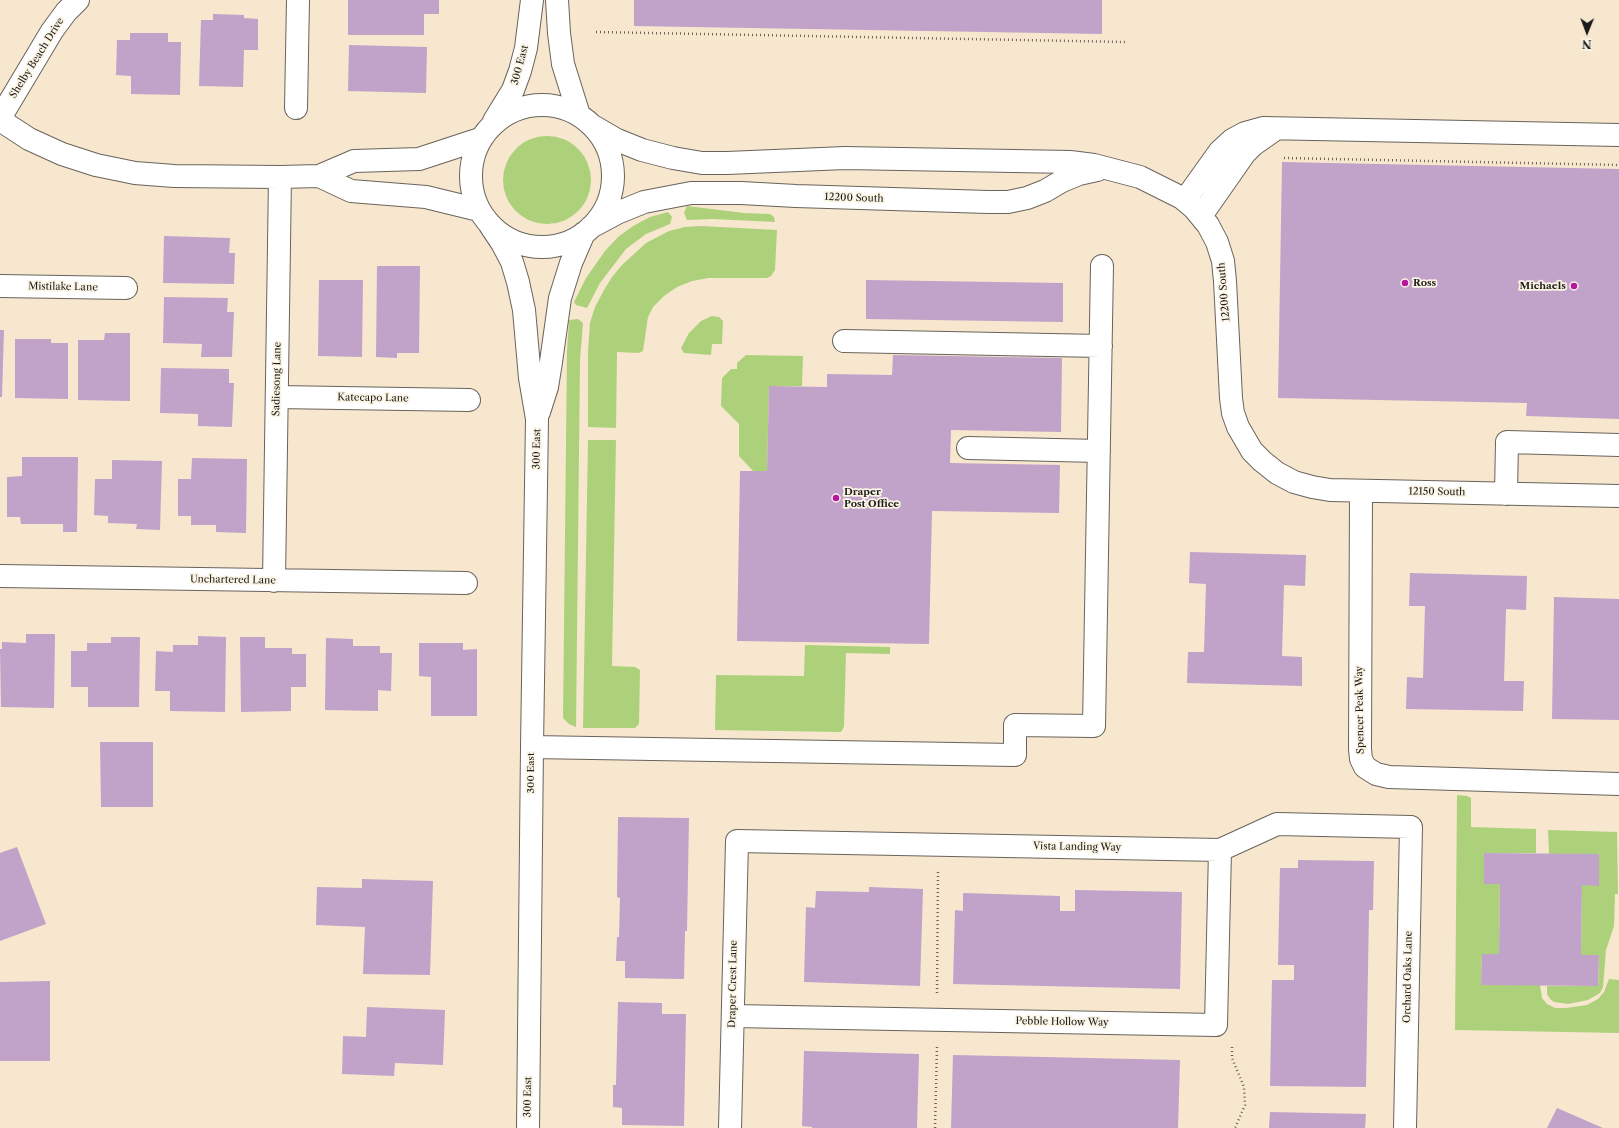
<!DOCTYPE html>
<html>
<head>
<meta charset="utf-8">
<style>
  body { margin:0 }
  #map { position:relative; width:1619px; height:1128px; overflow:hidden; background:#f7e7cf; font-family:"Libre Caslon Text",serif }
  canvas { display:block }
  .north { position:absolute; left:1567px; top:12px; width:40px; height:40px; -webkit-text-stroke:3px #fcf5e5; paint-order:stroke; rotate:181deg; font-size:11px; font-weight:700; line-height:16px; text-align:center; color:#1c1c1c }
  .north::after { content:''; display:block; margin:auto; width:14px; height:18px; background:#1c1c1c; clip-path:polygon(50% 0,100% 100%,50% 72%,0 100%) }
</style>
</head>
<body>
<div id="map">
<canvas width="1619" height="1128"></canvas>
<div class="north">N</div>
</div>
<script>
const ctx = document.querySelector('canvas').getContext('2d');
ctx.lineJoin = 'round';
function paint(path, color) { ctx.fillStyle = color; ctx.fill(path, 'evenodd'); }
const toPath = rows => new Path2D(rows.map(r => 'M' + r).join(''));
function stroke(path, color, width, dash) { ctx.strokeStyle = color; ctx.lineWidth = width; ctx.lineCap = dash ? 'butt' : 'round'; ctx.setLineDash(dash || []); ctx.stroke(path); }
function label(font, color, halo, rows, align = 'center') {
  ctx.font = font + ' "Libre Caslon Text",serif'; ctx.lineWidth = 3.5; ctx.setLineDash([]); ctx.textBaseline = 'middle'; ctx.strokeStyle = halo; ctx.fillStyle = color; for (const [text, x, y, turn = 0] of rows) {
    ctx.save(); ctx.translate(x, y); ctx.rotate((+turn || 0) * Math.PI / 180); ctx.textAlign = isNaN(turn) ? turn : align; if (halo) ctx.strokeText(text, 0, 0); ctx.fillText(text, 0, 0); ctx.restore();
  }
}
paint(toPath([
  '503 180a44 44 0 1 1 88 0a44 44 0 1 1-88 0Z',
  [687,206,744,213,770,214,774,217,775,222,712,219,687,220,684,213],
  [668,212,672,217,670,224,646,234,626,249,600,283,587,308,576,305,574,302,586,278,605,251,618,237,633,226,650,217],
  [701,226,777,230,775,270,771,276,767,278,709,278,692,281,677,287,664,296,653,307,648,317,643,351,639,353,617,352,616,428,588,427,588,352,590,323,595,307,604,290,612,277,622,265,646,243,669,231,685,227],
  [712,316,719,317,723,321,722,344,712,344,711,355,684,353,681,348,689,333,701,321],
  [578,319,583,323,580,360,576,727,569,724,563,718,567,351,569,320],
  [746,355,803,356,802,386,769,386,767,471,753,471,739,456,739,424,721,406,722,378,731,369,737,369,737,363],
  [588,440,616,440,612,666,635,667,640,670,639,724,635,728,583,728],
  [805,645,890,647,890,654,846,653,844,726,842,731,840,732,715,730,716,675,804,676],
  [1457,795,1467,796,1471,798,1471,827,1536,829,1536,853,1484,853,1484,883,1500,884,1499,954,1482,954,1481,985,1540,985,1542,998,1547,1004,1555,1008,1566,1008,1587,1005,1598,999,1604,992,1609,979,1619,980,1619,1033,1455,1030],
  [1548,830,1617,832,1618,894,1615,894,1614,926,1606,950,1603,987,1600,993,1588,1000,1568,1004,1554,1002,1550,999,1547,994,1547,986,1598,986,1599,956,1581,955,1582,885,1599,885,1549,854]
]), '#add17b');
paint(toPath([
  [348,0,439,0,439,14,424,14,424,35,348,35],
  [634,0,1102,0,1102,34,634,26],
  [213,14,244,15,244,18,258,19,258,50,244,50,243,87,199,86,201,20,213,20],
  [130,33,168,33,168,42,181,42,180,95,131,94,131,76,116,75,117,40,130,40],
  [349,45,427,47,426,93,348,91],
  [1282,162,1619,169,1619,419,1526,416,1527,403,1278,398],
  [164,236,230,238,229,253,235,253,234,284,163,283],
  [377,266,420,266,419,353,397,353,397,358,376,357],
  [319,280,363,280,362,357,318,356],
  [866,280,1063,283,1063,322,866,319],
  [164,297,228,298,227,312,234,312,232,357,201,357,202,344,163,343],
  [0,330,4,330,2,397,0,397],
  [105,333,130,333,130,401,78,400,78,340,104,340],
  [15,339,51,339,51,343,68,343,68,399,15,398],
  [893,355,1062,358,1061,432,951,430,950,463,1060,465,1059,513,932,511,929,644,737,641,740,471,767,471,769,386,827,387,827,374,892,375],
  [161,368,229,369,229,383,234,383,232,427,198,426,198,414,160,413],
  [22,457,78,457,77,532,63,532,63,524,21,524,20,517,7,517,7,477,22,476],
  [192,458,247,459,246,533,216,532,216,525,191,525,191,516,178,516,178,479,191,479],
  [112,460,162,461,160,530,136,529,137,524,108,523,108,516,94,515,95,479,112,479],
  [1190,552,1306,555,1305,586,1284,585,1282,656,1302,657,1302,686,1187,683,1188,652,1204,652,1206,584,1189,583],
  [1410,573,1527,576,1526,610,1506,609,1504,681,1524,681,1523,711,1406,709,1407,677,1423,678,1425,606,1409,606],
  [1554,597,1619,599,1619,720,1552,719],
  [26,634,55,634,54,708,1,707,0,649,2,649,2,642,26,643],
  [198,636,226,637,225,712,170,711,170,691,155,691,156,651,173,652,173,645,198,645],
  [111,637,140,637,139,707,88,707,88,687,71,687,71,651,87,651,87,643,111,643],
  [240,637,265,637,265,648,292,648,292,654,306,654,306,687,291,687,291,711,241,712],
  [326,638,353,639,353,646,380,646,380,653,392,653,391,691,378,690,378,711,325,710],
  [419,643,463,643,463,650,477,649,477,716,431,716,431,677,419,676],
  [100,742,153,742,153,807,101,807],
  [618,817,689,818,687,931,685,931,684,979,625,978,625,961,616,961,617,937,619,937,620,898,617,897],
  [17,847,46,924,0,941,0,853],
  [1484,853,1599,854,1599,886,1582,885,1581,955,1599,955,1598,986,1481,985,1482,954,1499,954,1500,884,1484,884],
  [1298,860,1374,861,1373,910,1369,910,1366,1087,1270,1086,1272,980,1294,980,1294,965,1278,965,1280,868,1298,868],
  [362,879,433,881,430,975,363,974,365,927,316,925,317,887,362,888],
  [869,887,923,889,920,986,804,982,806,907,815,908,816,891,869,892],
  [1075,890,1182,892,1180,989,953,984,955,910,963,911,963,893,1060,896,1060,911,1075,911],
  [50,981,50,1061,0,1061,0,982],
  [618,1002,662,1003,662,1014,686,1014,684,1126,622,1125,622,1108,613,1107,613,1085,616,1085],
  [367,1007,445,1010,443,1065,395,1063,394,1076,342,1074,343,1036,366,1037],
  [804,1051,919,1054,917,1128,812,1128,812,1127,802,1126],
  [953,1055,1180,1060,1178,1128,951,1128],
  [1557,1108,1603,1128,1547,1128],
  [1270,1112,1366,1114,1365,1128,1269,1128]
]), '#c1a2c9');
const minor = toPath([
  [557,0,559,33,563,64,579,115],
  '471 176a71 71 0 1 1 142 0a71 71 0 1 1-142 0Z',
  [296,108,298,0],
  [0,118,52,31,66,12,78,0],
  [0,120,29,139,62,154,96,165,135,173,174,176,280,177,319,176,354,161,419,159,480,139],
  [494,121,513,90,520,71,526,48,532,0],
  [593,126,617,140,642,150,673,158,702,163,727,163,845,158,1070,162,1094,165,1140,177,1182,198,1194,208,1208,225,1217,242,1223,261,1225,281,1231,398,1233,413,1238,427,1252,451,1262,461,1277,473,1294,482,1312,487,1330,490,1619,496],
  [319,176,351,191,426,197,479,210],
  [1185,200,1220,151,1232,140,1245,133,1263,128,1619,135],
  [1201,216,1245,153,1253,145,1273,131],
  [490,225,502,243,512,262,518,282,524,310,530,378,537,419,532,747,528,1128],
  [591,227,617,213,644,202,691,193,741,193,796,196,988,202,1008,202,1027,198,1045,191,1062,181,1079,174,1097,170],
  [0,286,126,288],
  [844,341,1101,346],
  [277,397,469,400],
  [539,412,547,387,551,362,560,298,571,263,584,233],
  [968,448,1099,451],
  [1361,491,1360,749,1361,759,1365,767,1376,774,1389,777,1619,784],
  [1506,494,1507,442,1619,445],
  [0,576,466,583],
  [274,581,280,177],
  [532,747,1015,755,1015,725,1094,726,1102,266],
  [733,1016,1216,1025,1220,850],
  [730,1128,737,841,1220,850,1277,824,1411,827,1405,1128]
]);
stroke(minor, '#69635b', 24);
stroke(toPath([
  [596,32,1126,42],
  [1284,158,1619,165],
  [937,993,938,872],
  [1232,1047,1232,1058,1244,1087,1245,1105,1235,1128],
  [935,1128,937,1047]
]), '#69635b', 2.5, [1, 3]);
stroke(minor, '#fff', 22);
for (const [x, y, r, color] of [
  [1405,283,4,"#b5179e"],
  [1574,286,4,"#b5179e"],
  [836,498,4,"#b5179e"]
]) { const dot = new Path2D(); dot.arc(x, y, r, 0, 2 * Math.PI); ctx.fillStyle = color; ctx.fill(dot); stroke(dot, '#fcf5e5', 1.5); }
label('10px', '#1c1c1c', '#fcf5e5', [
  ["Shelby Beach Drive",37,58,-58],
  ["300 East",520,65,-75],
  ["12200 South",854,198,2],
  ["Mistilake Lane",63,287,1],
  ["12200 South",1224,292,-95],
  ["Sadiesong Lane",277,379,-89],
  ["Katecapo Lane",373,398,1],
  ["300 East",537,449,-89],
  ["12150 South",1437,492,1],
  ["Unchartered Lane",233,580,1],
  ["Spencer Peak Way",1360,710,-91],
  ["300 East",531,773,-90],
  ["Vista Landing Way",1077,847,1],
  ["Orchard Oaks Lane",1408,977,-89],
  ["Draper Crest Lane",733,984,-89],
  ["Pebble Hollow Way",1062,1022,1],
  ["300 East",528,1097,-89]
]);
label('bold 10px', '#1c1c1c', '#fcf5e5', [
  ["Ross",1413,283],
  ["Michaels",1566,286,"right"],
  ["Draper",844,492],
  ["Post Office",844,504]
], 'left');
</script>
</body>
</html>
